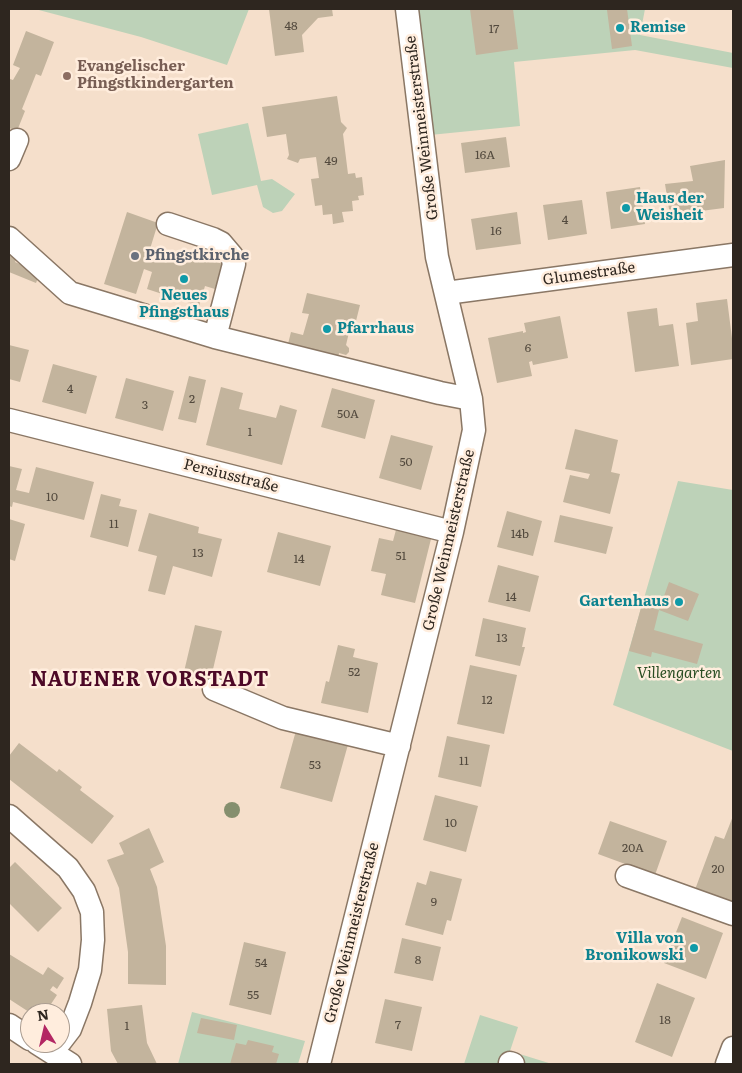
<!DOCTYPE html>
<html>
<head>
<meta charset="utf-8">
<style>
  body { margin:0 }
  #map { position:relative; width:742px; height:1073px; overflow:hidden; background:#f5dfcb; font-family:Literata,serif }
  canvas { display:block }
  .frame { position:absolute; inset:0; border:10px solid #2e261f; pointer-events:none }
  .north { position:absolute; left:20px; top:1003px; width:50px; height:50px; box-sizing:border-box; background:#ffeddd; border:1px solid #ab9d91; border-radius:50%; rotate:351deg; font-size:14px; font-weight:700; line-height:20px; text-align:center; color:#2e261f }
  .north::after { content:''; display:block; margin:auto; width:18px; height:22px; background:#b32763; clip-path:polygon(50% 0,100% 100%,50% 72%,0 100%) }
</style>
</head>
<body>
<div id="map">
<canvas width="742" height="1073"></canvas>
<div class="frame"></div>
<div class="north">N</div>
</div>
<script>
const ctx = document.querySelector('canvas').getContext('2d');
ctx.lineJoin = 'round';
function paint(path, color) { ctx.fillStyle = color; ctx.fill(path, 'evenodd'); }
const toPath = rows => new Path2D(rows.map(r => 'M' + r).join(''));
function stroke(path, color, width, dash) { ctx.strokeStyle = color; ctx.lineWidth = width; ctx.lineCap = dash ? 'butt' : 'round'; ctx.setLineDash(dash || []); ctx.stroke(path); }
function label(font, color, halo, rows, align = 'center') {
  ctx.font = font + ' Literata,serif'; ctx.lineWidth = 5; ctx.setLineDash([]); ctx.textBaseline = 'middle'; ctx.strokeStyle = halo; ctx.fillStyle = color; for (const [text, x, y, turn = 0] of rows) {
    ctx.save(); ctx.translate(x, y); ctx.rotate((+turn || 0) * Math.PI / 180); ctx.textAlign = isNaN(turn) ? turn : align; if (halo) ctx.strokeText(text, 0, 0); ctx.fillText(text, 0, 0); ctx.restore();
  }
}
paint(toPath([
  [35,9,249,9,227,65,141,37],
  [414,9,645,9,640,35,733,53,733,68,635,50,514,62,520,126,430,135],
  [248,123,261,181,272,179,295,194,282,211,273,213,263,207,257,185,212,195,198,134],
  [678,481,733,490,733,751,613,705],
  [192,1012,305,1041,298,1064,178,1064],
  [480,1015,518,1027,510,1051,552,1064,464,1064]
]), '#bdd2b8');
paint(toPath([
  [269,9,332,9,333,16,318,18,302,35,304,52,275,56],
  [470,9,513,9,518,49,476,55],
  [627,9,632,46,612,49,607,10],
  [26,31,54,42,41,76,36,74,22,109,25,111,17,131,9,128,9,81,10,79,13,80,20,68,13,65],
  [337,96,341,122,347,128,343,134,348,174,355,173,356,178,362,177,364,195,358,196,359,200,352,201,353,211,342,212,344,222,333,224,332,214,323,215,322,205,315,206,311,179,319,178,316,157,300,159,298,163,287,159,289,155,286,134,267,137,262,107],
  [506,137,510,167,465,173,461,143],
  [725,160,724,208,670,215,665,184,693,181,690,166],
  [640,187,645,224,611,229,606,192],
  [582,200,587,234,548,240,543,205],
  [127,212,158,223,150,249,180,259,182,251,223,264,215,289,205,286,199,306,147,289,152,272,144,269,136,294,104,284],
  [517,212,521,244,476,250,471,219],
  [9,255,17,258,15,262,40,273,36,283,9,272],
  [307,293,360,305,355,325,351,324,346,345,349,348,349,352,346,355,339,353,338,360,287,348,291,332,303,335,309,314,302,313],
  [727,299,733,346,733,359,691,365,686,323,698,321,696,303],
  [657,308,659,326,673,324,679,366,635,372,627,312],
  [560,316,568,358,533,365,532,361,529,362,532,376,497,383,488,338,523,331,523,333,526,332,524,323],
  [9,345,29,350,20,382,9,379],
  [53,364,97,376,86,414,42,402],
  [189,376,206,380,196,423,178,419],
  [126,378,174,391,163,431,115,418],
  [221,387,243,393,239,409,276,418,280,405,297,410,282,465,206,445],
  [332,388,375,400,365,439,321,427],
  [575,429,618,440,611,472,620,474,610,514,563,502,570,475,588,479,590,474,565,469],
  [391,435,433,446,421,490,379,478],
  [9,466,22,469,16,490,29,493,36,467,94,482,84,520,13,502,12,507,9,506],
  [101,494,121,499,119,506,137,510,128,547,90,537],
  [507,511,542,521,533,556,497,547],
  [149,513,199,527,198,533,222,539,212,577,173,566,165,595,148,591,157,556,138,551],
  [560,515,613,527,606,554,554,542],
  [9,519,25,524,15,561,9,559],
  [397,526,432,535,415,603,381,595,386,574,371,571,379,538,393,541],
  [278,532,331,546,320,586,267,572],
  [498,565,539,576,530,612,488,602],
  [669,582,699,594,688,621,659,610],
  [642,604,659,610,654,630,703,644,697,664,652,652,651,657,629,651],
  [483,618,526,628,522,647,525,647,520,666,475,656],
  [195,625,222,631,210,682,183,676],
  [338,645,355,649,353,657,378,663,368,713,321,703,326,681,329,682],
  [470,665,517,675,504,734,457,724],
  [297,727,349,741,332,802,280,788],
  [447,736,490,745,481,787,438,777],
  [19,743,57,772,59,769,82,787,80,790,114,816,92,844,9,779,9,756],
  [435,795,478,806,466,852,423,840],
  [733,816,733,910,693,895,715,836,724,839],
  [610,821,667,841,655,875,598,854],
  [149,828,164,862,150,869,157,887,166,946,166,985,128,984,128,952,119,888,107,860,124,854,119,843],
  [15,862,62,908,38,932,9,903,9,868],
  [430,871,462,879,451,921,447,920,443,935,405,925,417,882,426,885],
  [682,917,723,933,706,979,664,963],
  [402,938,441,947,433,981,394,973],
  [244,942,286,952,271,1015,229,1005],
  [9,954,43,975,48,967,64,978,57,989,53,986,50,990,57,995,45,1013,39,1013,32,1008,29,1012,9,999],
  [657,983,695,998,672,1057,635,1042],
  [385,999,422,1007,412,1051,375,1043],
  [142,1005,147,1043,157,1064,118,1064,111,1051,107,1009],
  [201,1018,237,1025,234,1040,197,1033],
  [248,1040,274,1046,272,1052,279,1054,276,1064,230,1064,236,1043,246,1045]
]), '#c3b49d');
const minor = toPath([
  [9,159,17,140],
  [168,224,213,239,221,243,232,256,234,264,215,337],
  [9,238,70,293,215,337,440,393,471,399],
  [446,293,733,255],
  [9,420,452,532],
  [214,689,283,718,399,746],
  [9,816,68,868,84,891,92,912,93,940,90,970,80,1003,70,1029,60,1042],
  [627,876,733,914],
  [9,1025,30,1039],
  [37,1043,70,1064],
  [510,1063,513,1064],
  [319,1064,452,532,474,430,471,399,437,257,407,9],
  [727,1064,733,1048]
]);
stroke(minor, '#8a7765', 25);
stroke(minor, '#fff', 22);
ctx.fillStyle = '#858f6e';
for (const [x, y] of [
  [232,810]
]) { ctx.beginPath(); ctx.arc(x, y, 8, 0, 2 * Math.PI); ctx.fill(); }
for (const [x, y, r, color] of [
  [620,28,5,"#0f9aa8"],
  [67,76,5,"#8d6e63"],
  [626,208,5,"#0f9aa8"],
  [135,256,5,"#6b7280"],
  [184,279,5,"#0f9aa8"],
  [327,329,5,"#0f9aa8"],
  [679,602,5,"#0f9aa8"],
  [694,948,5,"#0f9aa8"]
]) { const dot = new Path2D(); dot.arc(x, y, r, 0, 2 * Math.PI); ctx.fillStyle = color; ctx.fill(dot); stroke(dot, '#ffeddd', 2); }
label('12px', '#534a3e', null, [
  ["48",291,26],
  ["17",494,29],
  ["16A",485,155],
  ["49",331,161],
  ["4",565,220],
  ["16",496,231],
  ["6",528,348],
  ["4",70,389],
  ["2",192,399],
  ["3",145,405],
  ["50A",348,414],
  ["1",250,432],
  ["50",406,462],
  ["10",52,497],
  ["11",114,524],
  ["14b",520,534],
  ["13",198,553],
  ["51",401,556],
  ["14",299,559],
  ["14",511,597],
  ["13",502,638],
  ["52",354,672],
  ["12",487,700],
  ["11",464,761],
  ["53",315,765],
  ["10",451,823],
  ["20A",633,848],
  ["20",718,869],
  ["9",434,902],
  ["8",418,960],
  ["54",261,963],
  ["55",253,995],
  ["18",665,1020],
  ["7",398,1025],
  ["1",127,1026]
]);
label('bold 15px', '#0d838f', '#ffeddd', [
  ["Remise",630,28],
  ["Haus der",636,199],
  ["Weisheit",636,216],
  ["Neues",184,296,"center"],
  ["Pfingsthaus",184,313,"center"],
  ["Pfarrhaus",337,329],
  ["Gartenhaus",669,602,"right"],
  ["Villa von",684,939,"right"],
  ["Bronikowski",684,956,"right"]
], 'left');
label('bold 15px', '#785e54', '#ffeddd', [
  ["Evangelischer",77,67],
  ["Pfingstkindergarten",77,84]
], 'left');
label('15px', '#2e261f', '#ffeddd', [
  ["Große Weinmeisterstraße",422,128,-97],
  ["Glumestraße",589,274,-8],
  ["Persiusstraße",231,476,14],
  ["Große Weinmeisterstraße",449,540,-77],
  ["Große Weinmeisterstraße",352,933,-76]
]);
label('bold 15px', '#5b616d', '#ffeddd', [
  ["Pfingstkirche",145,256]
], 'left');
label('italic 15px', '#294d22', '#ffeddd', [
  ["Villengarten",679,674]
]);
ctx.letterSpacing = '1px';
label('bold 20px', '#4d0927', '#ffeddd', [
  ["NAUENER VORSTADT",150,680]
]);
ctx.letterSpacing = '0px';
</script>
</body>
</html>
